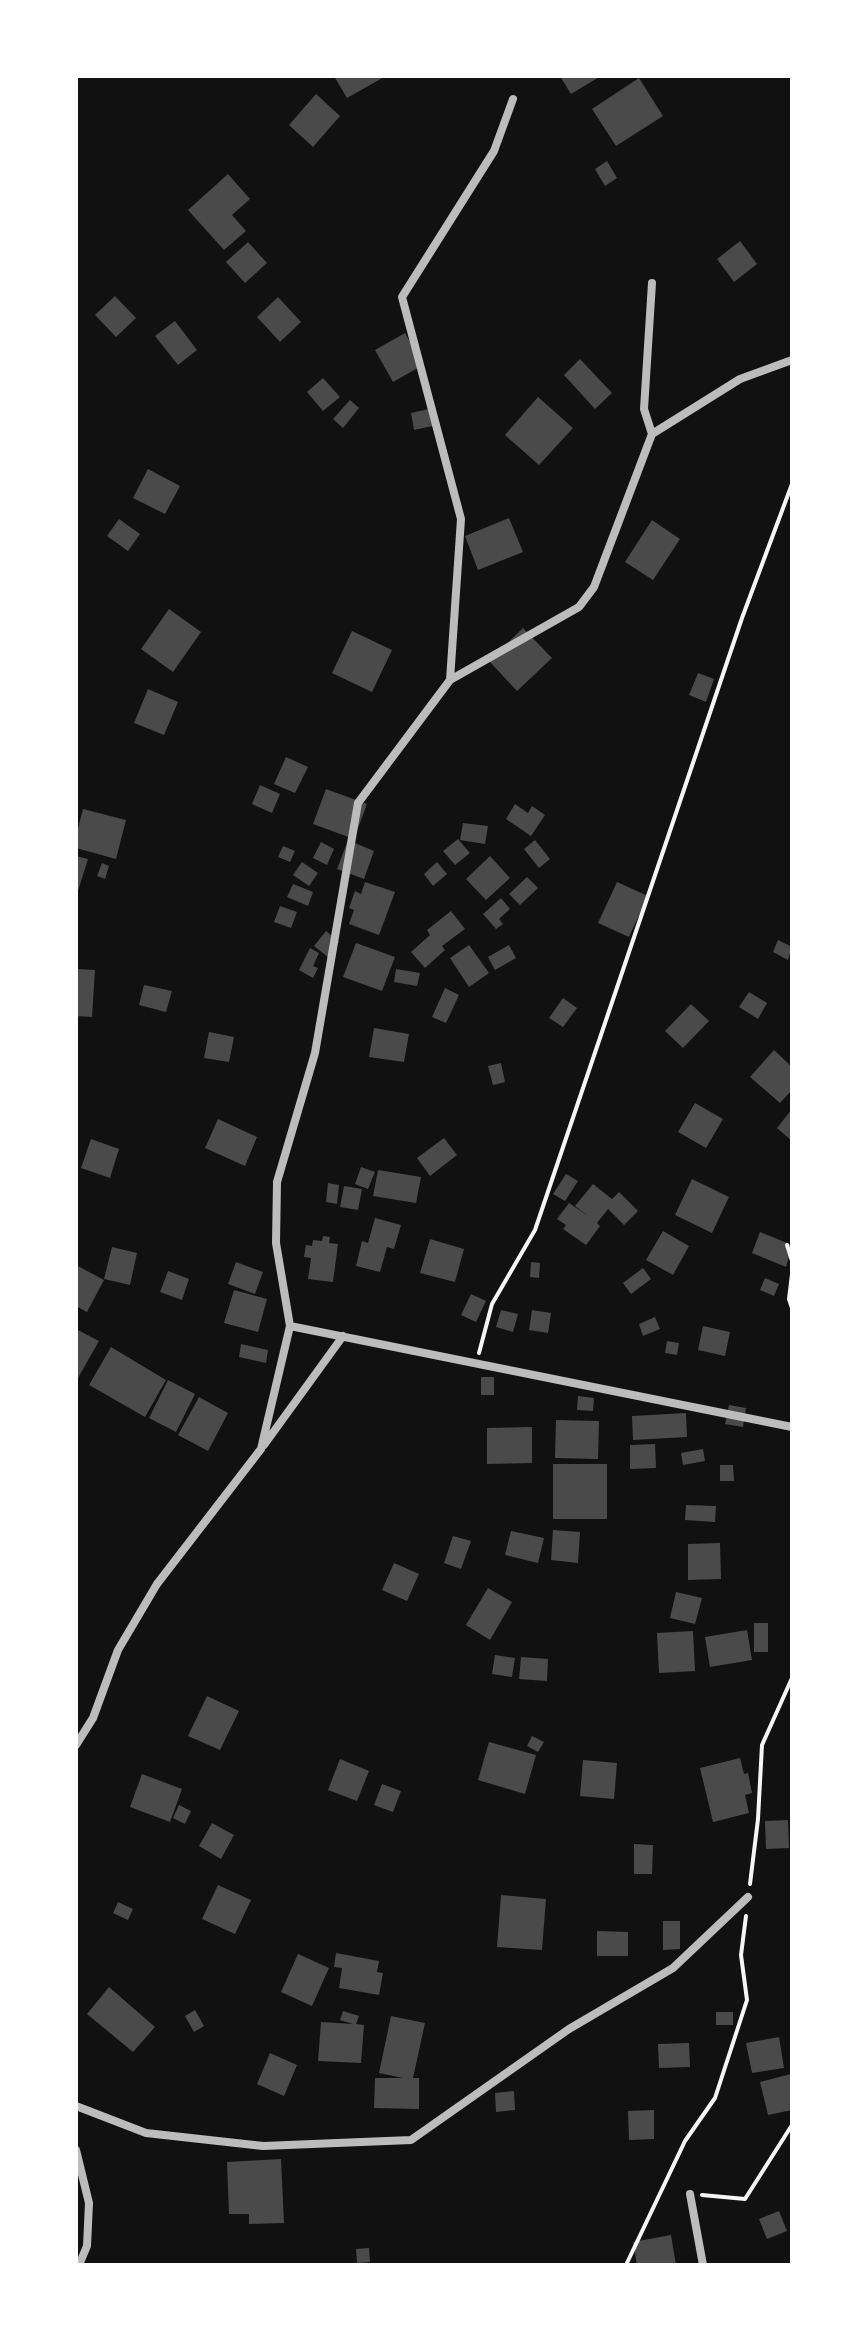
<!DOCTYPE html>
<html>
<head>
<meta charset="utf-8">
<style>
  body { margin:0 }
  #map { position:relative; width:868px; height:2341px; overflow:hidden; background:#111; font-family:"Fira Sans Condensed",sans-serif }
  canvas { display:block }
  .frame { position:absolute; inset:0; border:78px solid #fff; pointer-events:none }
</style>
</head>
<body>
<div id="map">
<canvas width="868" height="2341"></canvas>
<div class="frame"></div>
</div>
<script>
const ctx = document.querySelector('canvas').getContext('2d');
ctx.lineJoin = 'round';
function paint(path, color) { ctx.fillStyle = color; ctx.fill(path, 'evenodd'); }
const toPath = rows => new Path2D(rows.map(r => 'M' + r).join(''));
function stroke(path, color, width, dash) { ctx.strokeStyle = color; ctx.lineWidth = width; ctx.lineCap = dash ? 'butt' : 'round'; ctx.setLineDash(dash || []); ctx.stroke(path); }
paint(toPath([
  [334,76,386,76,347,98],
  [560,76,601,76,571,94],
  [639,78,663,116,616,146,592,109],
  [316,94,340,116,313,147,289,125],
  [607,161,617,178,605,186,595,169],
  [228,174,250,199,232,215,246,231,224,250,188,210],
  [740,241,757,264,734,282,717,259],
  [248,242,267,263,245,283,226,262],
  [115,296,136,318,116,337,95,315],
  [278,297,301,322,280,342,257,317],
  [175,321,197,350,178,365,155,336],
  [405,333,423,365,393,382,375,350],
  [580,359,612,393,595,409,564,375],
  [323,378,340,397,323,411,307,392],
  [538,397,573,428,539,465,505,435],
  [350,400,359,408,343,428,333,419],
  [433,408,437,425,414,430,411,413],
  [148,469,180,486,165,514,133,498],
  [509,518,523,552,478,570,465,536],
  [119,519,140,534,128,551,107,536],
  [652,520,680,539,653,580,625,562],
  [169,609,201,632,173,672,141,649],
  [523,628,552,658,517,691,489,661],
  [352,631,392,650,372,692,332,673],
  [698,673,714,679,706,702,689,695],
  [148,689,178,702,164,735,134,723],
  [286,757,308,767,295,793,274,784],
  [260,785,280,794,272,813,252,804],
  [326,789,367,804,354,839,313,824],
  [515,804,528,813,532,806,545,815,531,836,506,819],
  [83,809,126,820,116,859,76,848,76,836],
  [463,823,488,826,485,844,460,840],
  [458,839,470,853,455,865,443,851],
  [348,840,374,851,364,879,337,869],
  [535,840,550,859,539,868,524,849],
  [321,842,334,849,327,865,313,858],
  [283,846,295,851,290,862,278,857],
  [76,856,88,859,77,894,76,894],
  [490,856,510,878,486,900,466,879],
  [302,862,318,873,309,886,293,875],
  [437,862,447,874,433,886,424,874],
  [102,863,109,866,105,879,97,876],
  [527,877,538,888,520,905,509,894],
  [365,882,395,892,379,935,349,924,354,910,349,908,355,891,361,894],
  [617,882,648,896,629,937,598,923],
  [293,884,313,892,308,906,287,897],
  [501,898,510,909,499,919,503,924,496,929,483,914],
  [280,906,297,912,291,928,274,922],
  [451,911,465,929,442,946,445,950,425,968,411,952,430,935,427,930],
  [326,931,339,942,328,957,314,946],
  [778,940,792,947,788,960,773,952],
  [356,943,395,957,382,991,343,977],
  [469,945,489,973,469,987,450,958],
  [509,945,516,958,495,970,488,957],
  [310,948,319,953,313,966,318,968,313,978,299,970],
  [76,969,95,970,92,1017,76,1016],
  [396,969,420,973,417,986,394,982],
  [144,985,172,991,166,1012,139,1005],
  [445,988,459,995,446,1023,432,1017],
  [749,992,767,1003,758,1019,739,1007],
  [563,998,577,1008,563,1027,549,1018],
  [691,1004,709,1021,683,1048,665,1031],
  [374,1028,409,1034,404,1062,369,1057],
  [209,1032,234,1037,229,1062,204,1058],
  [774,1050,792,1067,792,1090,780,1103,750,1077],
  [501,1063,505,1082,493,1085,488,1066],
  [695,1103,723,1119,706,1148,678,1132],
  [792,1109,792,1141,777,1128],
  [218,1119,257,1137,245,1166,205,1148],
  [444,1138,457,1155,430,1176,417,1158],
  [91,1139,119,1149,110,1178,81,1168],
  [361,1167,375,1172,368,1189,355,1184],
  [378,1170,421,1177,416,1203,373,1196],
  [566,1174,578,1181,565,1201,553,1194],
  [692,1179,729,1197,712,1233,675,1215],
  [328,1183,339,1185,337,1204,326,1202],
  [593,1184,612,1199,619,1192,638,1211,624,1225,608,1209,597,1223,600,1226,586,1245,563,1229,566,1225,557,1219,569,1203,588,1216,575,1206],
  [344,1186,362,1189,358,1210,340,1207],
  [375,1218,401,1225,394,1249,387,1247,380,1272,356,1266,362,1241,368,1243],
  [663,1231,689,1246,673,1275,646,1260],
  [760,1232,792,1245,786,1267,752,1253],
  [323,1236,330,1237,329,1243,338,1244,333,1282,308,1279,311,1258,304,1257,306,1245,312,1246,313,1240,322,1241],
  [430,1239,464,1249,455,1282,420,1273],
  [112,1247,137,1253,130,1285,104,1279],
  [236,1262,263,1272,255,1294,228,1284],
  [531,1262,540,1263,539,1278,530,1277],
  [76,1265,104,1280,87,1312,76,1306],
  [643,1268,651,1279,631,1294,623,1283],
  [168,1271,189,1279,182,1300,160,1292],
  [765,1278,779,1284,774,1296,760,1290],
  [234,1290,267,1299,258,1332,224,1323],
  [471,1294,486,1301,476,1322,461,1315],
  [501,1310,518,1314,513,1332,496,1327],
  [532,1310,551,1313,548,1333,529,1330],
  [655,1317,660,1329,643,1336,639,1324],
  [703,1326,730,1332,725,1356,698,1350],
  [76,1329,99,1341,78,1378,76,1377],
  [667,1341,679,1343,677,1355,665,1353],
  [241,1344,268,1350,266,1363,239,1357],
  [111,1347,166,1380,145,1417,89,1385],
  [481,1377,494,1377,494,1395,481,1395],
  [168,1380,195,1394,176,1432,149,1418],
  [578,1396,594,1398,593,1411,577,1410],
  [199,1397,228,1413,208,1451,178,1435],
  [729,1405,746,1408,743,1427,725,1424],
  [686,1413,687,1437,633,1440,632,1416],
  [556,1420,599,1421,598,1459,555,1458],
  [532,1427,532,1463,487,1464,487,1428],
  [655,1444,656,1468,630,1469,630,1445],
  [703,1449,705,1461,683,1465,681,1453],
  [553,1464,607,1464,607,1519,553,1519],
  [720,1465,733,1465,734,1481,720,1481],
  [686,1505,716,1506,715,1522,685,1520],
  [553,1530,580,1532,578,1563,551,1560],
  [511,1531,544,1538,538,1563,505,1555],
  [453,1536,471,1541,461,1569,444,1563],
  [720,1543,721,1579,688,1580,688,1544],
  [394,1563,419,1574,407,1601,382,1590],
  [488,1588,512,1602,490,1640,466,1625],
  [676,1592,702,1598,695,1624,670,1618],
  [754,1623,768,1623,768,1652,754,1652],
  [747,1630,752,1660,710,1667,705,1637],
  [693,1631,695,1671,659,1673,657,1633],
  [495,1655,515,1658,512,1677,492,1674],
  [521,1657,548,1659,547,1681,519,1679],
  [207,1696,239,1711,220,1750,188,1736],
  [532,1736,544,1742,538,1752,527,1746],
  [489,1742,536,1755,525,1794,478,1780],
  [740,1758,744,1774,748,1773,752,1793,745,1795,749,1813,713,1822,700,1768],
  [340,1759,369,1771,357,1801,328,1790],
  [583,1760,617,1763,614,1799,580,1796],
  [142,1774,182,1789,170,1822,130,1807],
  [382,1784,401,1791,393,1812,374,1805],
  [179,1805,191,1811,185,1824,173,1818],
  [788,1820,789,1848,766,1849,765,1821],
  [212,1823,234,1835,221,1859,199,1846],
  [634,1844,653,1845,652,1874,634,1874],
  [218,1885,251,1900,235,1934,202,1919],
  [501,1895,546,1899,542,1950,497,1947],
  [118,1902,133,1909,128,1920,113,1913],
  [663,1921,680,1921,680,1949,663,1950],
  [597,1931,628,1932,628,1956,597,1956],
  [336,1953,379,1961,377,1972,383,1973,379,1995,339,1988,342,1968,334,1967],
  [298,1954,329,1968,312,2006,281,1992],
  [109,1987,155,2027,133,2052,87,2014],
  [195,2010,204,2026,194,2032,185,2016],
  [343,2011,359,2016,356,2024,364,2025,361,2063,318,2061,321,2022,353,2024,340,2020],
  [716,2012,733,2012,733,2025,716,2025],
  [391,2016,425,2023,413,2078,419,2078,419,2109,374,2108,375,2078,403,2078,379,2073],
  [779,2037,784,2068,752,2073,746,2043],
  [689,2043,690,2067,659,2068,658,2044],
  [270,2053,297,2065,284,2096,257,2084],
  [791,2074,792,2110,768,2115,760,2082],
  [514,2091,515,2110,496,2112,495,2093],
  [654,2110,654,2139,629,2140,628,2111],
  [281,2159,284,2223,249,2224,249,2214,229,2214,227,2162],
  [779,2211,787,2231,767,2239,759,2219],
  [671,2235,676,2265,637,2265,633,2242],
  [369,2248,370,2262,357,2263,356,2249]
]), '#4a4a4a');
stroke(toPath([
  [787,1245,792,1261],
  [792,1274,789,1299,792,1308],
  [479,1353,492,1304,535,1230,742,618,792,484],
  [750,1884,758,1819,762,1745,792,1678],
  [702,2195,745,2199,792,2125],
  [626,2265,685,2141,715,2098,747,2000,741,1955,746,1916]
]), '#f5f5f5', 4);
stroke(toPath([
  [652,283,644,409,652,434],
  [450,680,461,519,402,297,494,151,513,99],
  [290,1326,792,1427],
  [264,1445,343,1336],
  [76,1745,93,1718,118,1650,157,1584,261,1449,290,1326,276,1243,277,1182,315,1053,358,803,450,680,579,607,594,587,652,434,740,379,792,360],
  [76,2106,146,2133,263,2146,411,2140,569,2029,673,1968,748,1897],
  [76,2150,89,2203,87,2246,79,2265],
  [690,2194,703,2265]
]), '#bcbcbc', 8);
</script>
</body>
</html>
